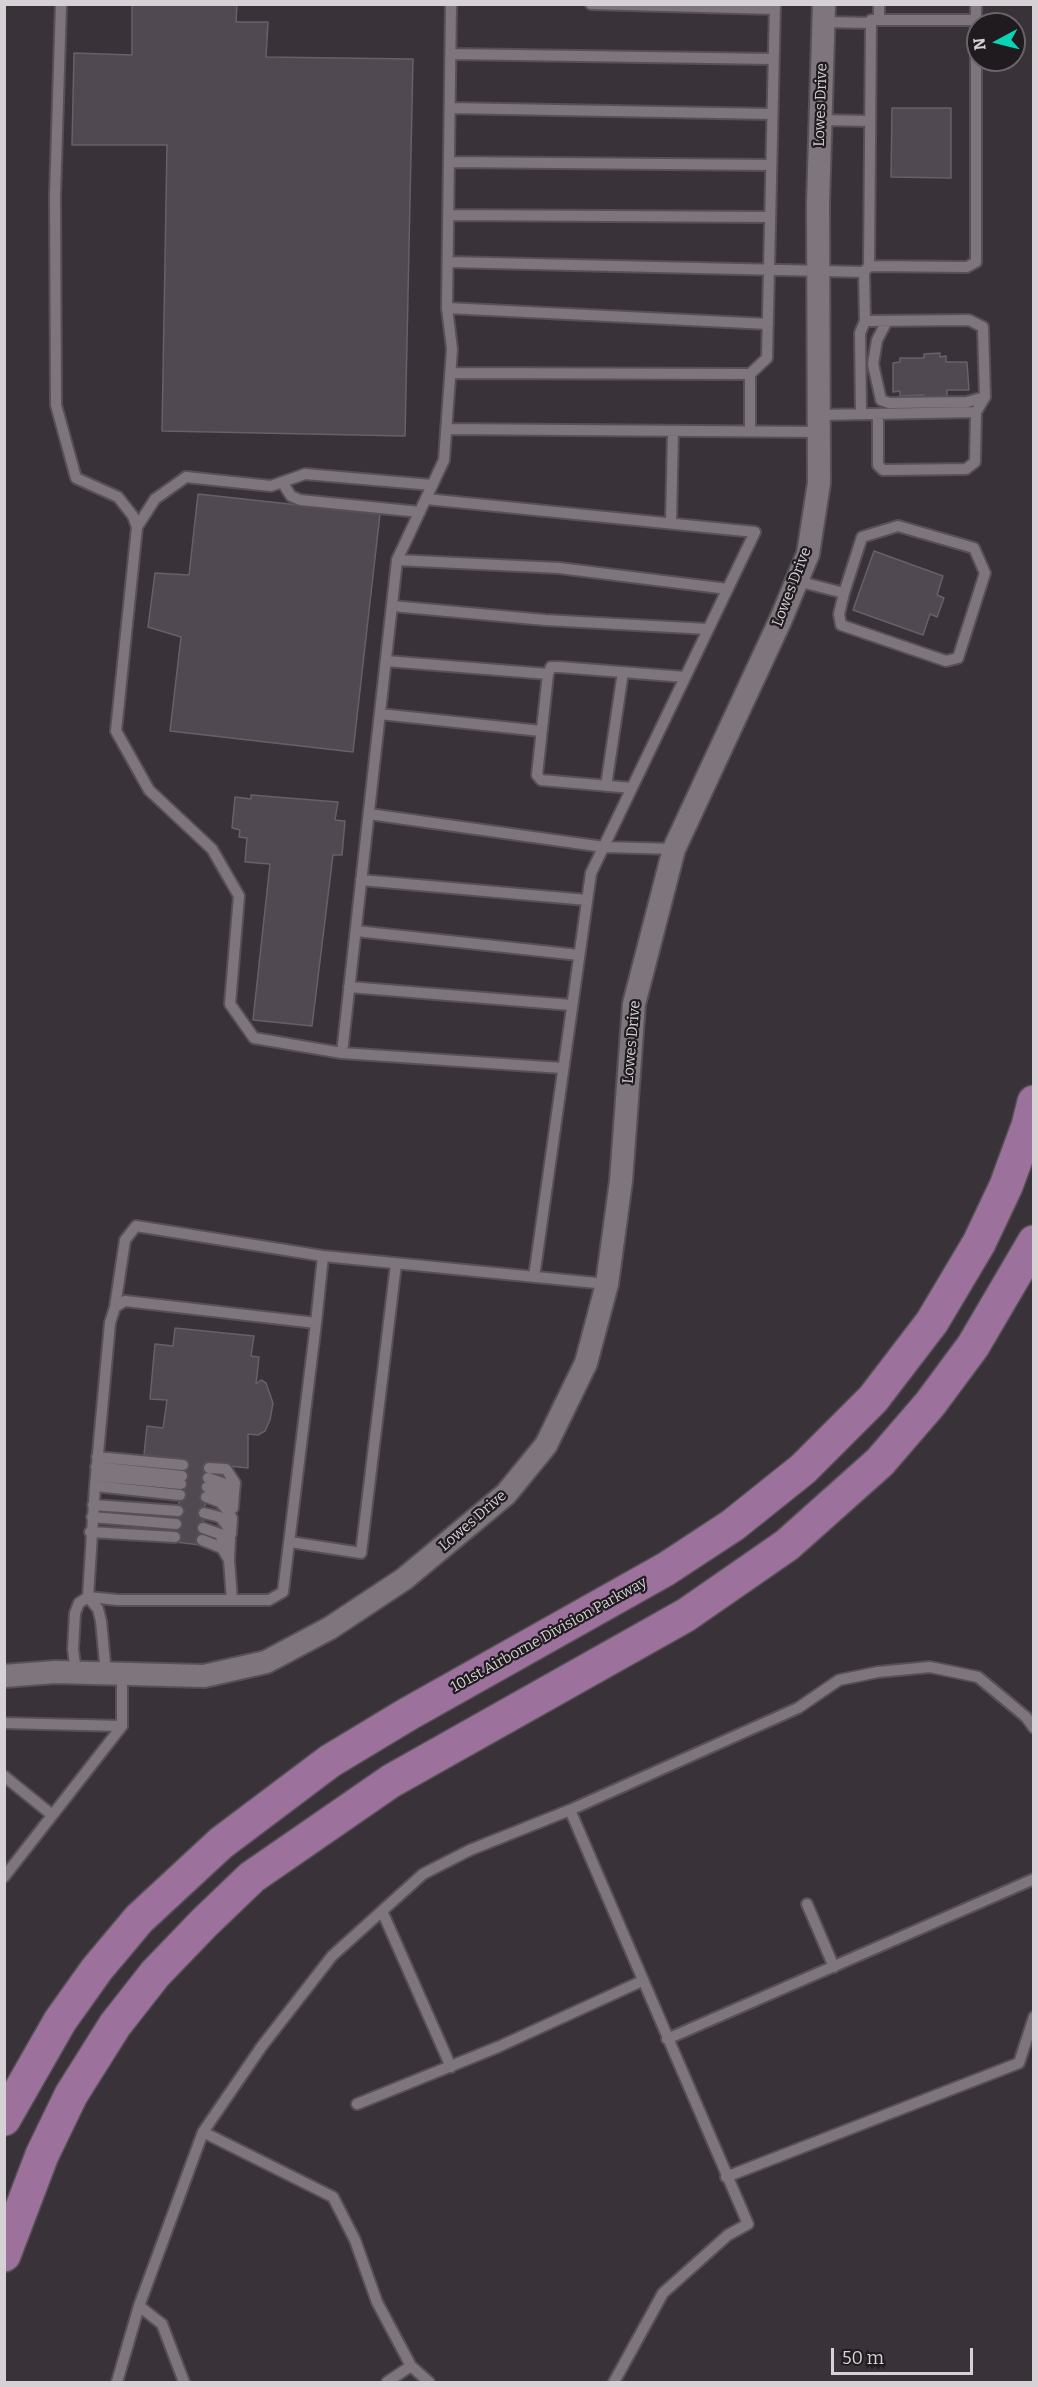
<!DOCTYPE html>
<html>
<head>
<meta charset="utf-8">
<style>
  body { margin:0 }
  #map { position:relative; width:1038px; height:2387px; overflow:hidden; background:#3a3239; font-family:Bitter,serif }
  canvas { display:block }
  .frame { position:absolute; inset:0; border:6px solid #d5d1d5; pointer-events:none }
  .north { position:absolute; left:966px; top:12px; width:60px; height:60px; box-sizing:border-box; background:#1f1b1f; border:2px solid #686468; border-radius:50%; rotate:263deg; font-size:16px; font-weight:700; line-height:24px; text-align:center; color:#d5d1d5 }
  .north::after { content:''; display:block; margin:auto; width:21px; height:27px; background:#09d5b5; clip-path:polygon(50% 0,100% 100%,50% 72%,0 100%) }
  .scale { position:absolute; left:831px; top:2348px; width:142px; height:27px; box-sizing:border-box; border:3px solid #d5d1d5; border-top:0; padding-left:8px; font-size:18px; line-height:21px; white-space:nowrap; color:#d5d1d5; -webkit-text-stroke:4px #1f1b1f; paint-order:stroke }
</style>
</head>
<body>
<div id="map">
<canvas width="1038" height="2387"></canvas>
<div class="frame"></div>
<div class="north">N</div>
<div class="scale">50 m</div>
</div>
<script>
const ctx = document.querySelector('canvas').getContext('2d');
ctx.lineJoin = 'round';
function paint(path, color) { ctx.fillStyle = color; ctx.fill(path, 'evenodd'); }
const toPath = rows => new Path2D(rows.map(r => 'M' + r).join(''));
function stroke(path, color, width, dash) { ctx.strokeStyle = color; ctx.lineWidth = width; ctx.lineCap = dash ? 'butt' : 'round'; ctx.setLineDash(dash || []); ctx.stroke(path); }
function label(font, color, halo, rows, align = 'center') {
  ctx.font = font + ' Bitter,serif'; ctx.lineWidth = 4.5; ctx.setLineDash([]); ctx.textBaseline = 'middle'; ctx.strokeStyle = halo; ctx.fillStyle = color; for (const [text, x, y, turn = 0] of rows) {
    ctx.save(); ctx.translate(x, y); ctx.rotate((+turn || 0) * Math.PI / 180); ctx.textAlign = isNaN(turn) ? turn : align; if (halo) ctx.strokeText(text, 0, 0); ctx.fillText(text, 0, 0); ctx.restore();
  }
}
const building = toPath([
  [132,4,237,4,236,22,268,22,266,57,413,59,405,436,162,431,167,145,72,145,74,53,132,55,132,4],
  [892,108,951,108,951,178,891,177,892,108],
  [940,353,940,357,946,356,946,362,967,362,969,390,947,390,947,396,924,400,924,395,900,396,900,391,893,392,893,363,900,362,900,358,924,358,924,354,940,353],
  [198,494,380,514,353,752,170,731,181,637,148,627,155,573,189,575,198,494],
  [874,551,943,576,937,595,944,598,937,617,930,614,923,635,853,610,874,551],
  [251,795,338,802,335,820,345,821,342,855,333,855,312,1026,253,1020,270,864,245,862,247,838,239,837,240,830,232,828,235,797,251,799,251,795],
  [175,1328,254,1336,251,1356,259,1357,256,1384,261,1380,266,1383,273,1403,270,1420,265,1431,258,1435,248,1434,248,1468,209,1464,201,1545,175,1542,183,1461,144,1455,147,1426,163,1428,167,1400,150,1399,155,1344,173,1346,175,1328]
]);
paint(building, '#514951');
stroke(building, '#686068', 1.5);
const service = toPath([
  [61,4,55,196,56,405,76,478,118,497,133,516,137,527,116,731,149,790,212,849,239,896,230,1004,254,1038,342,1053,562,1068],
  [591,4,774,9],
  [879,20,879,4],
  [824,22,871,23],
  [451,54,773,59],
  [450,108,772,114],
  [821,120,870,121],
  [449,162,771,165],
  [449,215,770,217],
  [448,262,864,272],
  [869,266,967,267,976,262,976,20],
  [447,308,768,324],
  [887,321,877,340,873,364,881,400,889,403,967,402,985,397],
  [451,373,750,374],
  [861,414,860,333,865,321],
  [878,414,878,465,883,470,966,469,975,462,976,412],
  [819,415,976,412,985,397,983,327,969,320,865,321,864,272,869,266,871,20,976,20,976,4],
  [447,429,819,432],
  [750,431,750,374,767,358,775,4],
  [282,482,291,496,300,500,420,512],
  [426,499,755,532,591,873,534,1277],
  [671,523,673,431],
  [137,527,155,499,186,477,271,486,305,474,432,485],
  [397,560,559,568,728,589],
  [797,581,844,593,839,614,841,625,946,661,958,658,985,573,974,548,898,526,862,537,844,593],
  [392,606,545,620,708,629],
  [386,661,548,674],
  [380,714,541,731],
  [606,786,623,672],
  [632,788,541,780,537,775,548,674,551,667,559,667,685,677],
  [369,814,604,847,674,849],
  [361,880,587,900],
  [356,931,579,955],
  [349,987,571,1005],
  [342,1053,397,560,444,460,452,349,447,308,451,4],
  [115,1307,125,1240,136,1226,323,1256],
  [97,1457,183,1465],
  [96,1467,182,1476],
  [209,1468,226,1469,235,1483,234,1493],
  [96,1476,181,1484],
  [208,1478,228,1485,234,1493,233,1508],
  [95,1486,180,1495],
  [207,1487,227,1495,231,1505],
  [206,1497,220,1502,227,1510,232,1518,231,1534],
  [93,1505,178,1511],
  [204,1513,220,1517,227,1526,230,1540,229,1560],
  [92,1517,176,1524],
  [203,1528,220,1534,227,1553],
  [90,1532,175,1537],
  [202,1540,222,1548,229,1560,232,1600],
  [290,1542,361,1553,396,1264],
  [76,1673,73,1649,75,1613,79,1603,88,1597,118,1600,269,1600,283,1592,316,1323],
  [106,1674,101,1621,98,1609,88,1597,95,1486,110,1323,115,1307,125,1301,316,1323,323,1256,607,1284],
  [4,1723,122,1726,122,1675],
  [4,1776,51,1814],
  [570,1810,798,1708,839,1680,878,1672,930,1667,978,1677,1026,1717,1034,1728],
  [4,1877,122,1726],
  [807,1904,834,1967],
  [382,1911,451,2067],
  [667,2039,1034,1879],
  [357,2104,498,2047,642,1981],
  [203,2132,262,2046,332,1956,423,1874,470,1850,570,1810,748,2224,728,2235,663,2293,614,2382],
  [726,2177,1019,2063,1034,2017],
  [139,2306,203,2132,333,2197,355,2240,377,2302,411,2366,429,2382],
  [117,2382,139,2306,162,2324,184,2382],
  [387,2382,411,2366]
]);
const minor = toPath([
  [4,1676,55,1672,204,1676,266,1662,330,1628,404,1579,506,1494,546,1445,586,1363,607,1284,621,1181,634,1004,674,849,781,619,808,554,819,483,818,204,824,4]
]);
const trunk = toPath([
  [4,2119,60,2021,97,1969,139,1919,221,1843,330,1761,408,1714,666,1569,733,1525,803,1469,873,1399,932,1322,979,1243,1006,1186,1028,1126,1034,1102],
  [4,2255,42,2155,71,2095,115,2025,155,1974,204,1923,252,1877,391,1781,686,1615,787,1545,880,1462,930,1404,973,1346,1034,1242]
]);
stroke(service, '#575157', 14);
stroke(minor, '#575157', 26);
stroke(trunk, '#575157', 36);
stroke(service, '#7e757d', 10);
stroke(minor, '#7e757d', 22);
stroke(trunk, '#9c729c', 33);
label('15px', '#d5d1d5', '#1f1b1f', [
  ["Lowes Drive",821,105,-88],
  ["Lowes Drive",792,587,-69],
  ["Lowes Drive",632,1042,-85],
  ["Lowes Drive",473,1521,-41],
  ["101st Airborne Division Parkway",549,1635,-29]
]);
</script>
</body>
</html>
